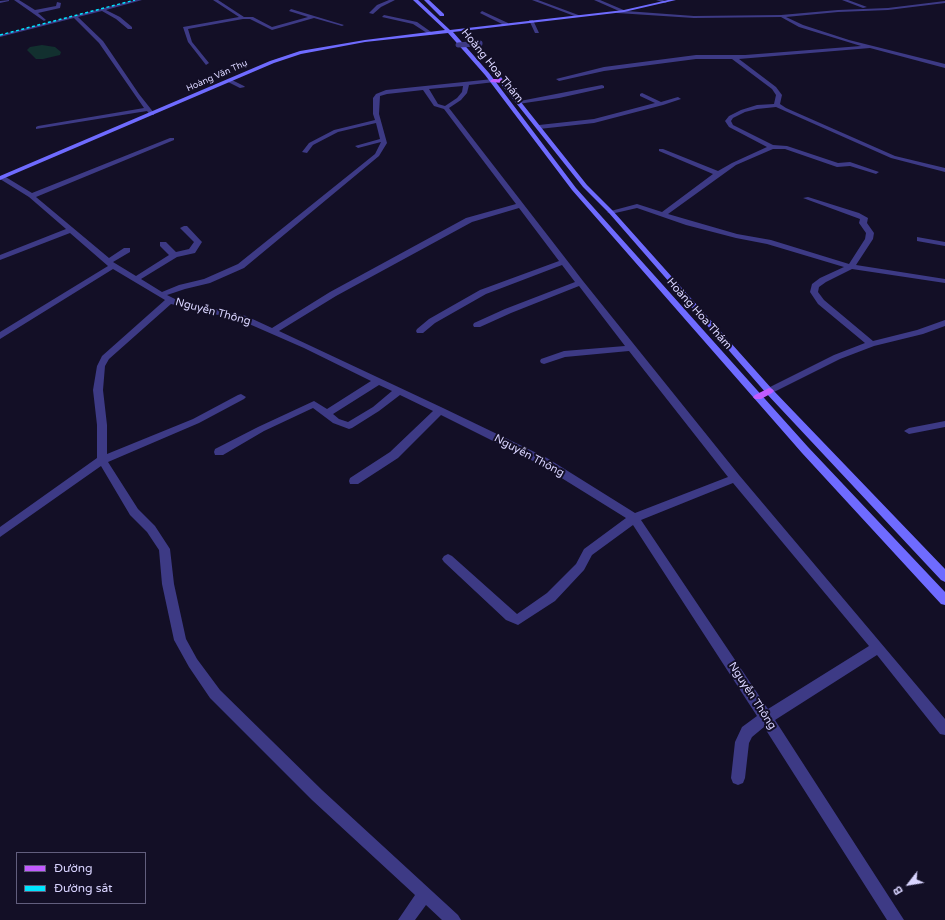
<!DOCTYPE html>
<html>
<head>
<meta charset="utf-8">
<style>
  body { margin:0 }
  #map { position:relative; width:945px; height:920px; overflow:hidden; background:#130f26; font-family:"Varela Round",sans-serif }
  canvas { display:block }
  .legend { position:absolute; left:16px; top:852px; width:130px; height:52px; box-sizing:border-box; background:#130f26; border:1px solid #625e7d; margin:0; padding:5px 7px; list-style:none; font-size:12px; color:#d9d4ff }
  .legend li { display:flex; align-items:center; gap:8px; height:20px }
  .legend b { width:20px; border:1px solid #625e7d }
  .north { position:absolute; left:889px; top:864px; width:40px; height:40px; -webkit-text-stroke:3px #130f26; paint-order:stroke; rotate:239deg; font-size:11px; font-weight:700; line-height:16px; text-align:center; color:#d9d4ff }
  .north::after { content:''; display:block; margin:auto; width:14px; height:18px; background:#d9d4ff; clip-path:polygon(50% 0,100% 100%,50% 72%,0 100%) }
</style>
</head>
<body>
<div id="map">
<canvas width="945" height="920"></canvas>
<ul class="legend">
<li><b style="height:5px;background:#c25bff"></b>Đường</li>
<li><b style="height:5px;background:#00e5ff"></b>Đường sắt</li>
</ul>
<div class="north">B</div>
</div>
<script>
const ctx = document.querySelector('canvas').getContext('2d');
ctx.lineJoin = 'round';
function paint(path, color) { ctx.fillStyle = color; ctx.fill(path, 'evenodd'); }
const toPath = rows => new Path2D(rows.map(r => 'M' + r).join(''));
function stroke(path, color, width, dash) { ctx.strokeStyle = color; ctx.lineWidth = width; ctx.lineCap = dash ? 'butt' : 'round'; ctx.setLineDash(dash || []); ctx.stroke(path); }
function label(font, color, halo, rows, align = 'center') {
  ctx.font = font + ' "Varela Round",sans-serif'; ctx.lineWidth = 4; ctx.setLineDash([]); ctx.textBaseline = 'middle'; ctx.strokeStyle = halo; ctx.fillStyle = color; for (const [text, x, y, turn = 0] of rows) {
    ctx.save(); ctx.translate(x, y); ctx.rotate((+turn || 0) * Math.PI / 180); ctx.textAlign = isNaN(turn) ? turn : align; if (halo) ctx.strokeText(text, 0, 0); ctx.fillText(text, 0, 0); ctx.restore();
  }
}
paint(toPath([
  [42,45,55,47,61,52,60,55,43,59,36,59,27,50,30,47]
]), '#12302f');
paint(toPath([
  [9,0,9,1,0,3,0,1,9,0],
  [14,0,19,0,35,10,56,6,57,2,61,3,60,8,38,13,46,20,44,21,14,0],
  [135,0,142,0,106,10,120,17,132,27,132,29,128,29,116,19,102,11,78,17,103,41,139,94,154,113,154,115,150,115,147,111,36,129,36,127,38,126,144,108,99,43,74,18,0,37,0,35,135,0],
  [213,0,218,0,244,17,253,17,272,27,308,17,289,11,291,9,344,25,342,26,314,18,272,30,250,19,243,19,188,29,192,42,209,63,206,65,188,42,183,27,239,17,213,0],
  [389,0,395,0,381,7,373,14,369,13,377,5,389,0],
  [532,0,538,0,581,16,577,17,532,0],
  [594,0,600,0,626,11,694,16,781,15,838,10,888,8,945,1,945,3,888,10,838,12,786,17,803,25,849,40,945,64,945,68,870,48,739,59,776,87,782,95,780,104,786,108,895,156,945,168,945,172,891,158,776,107,757,109,745,112,733,118,731,121,733,125,773,145,787,146,838,163,850,162,879,172,876,174,850,166,837,167,785,149,773,149,736,165,668,214,737,234,771,240,849,264,865,239,866,233,859,223,860,219,803,198,808,197,859,213,868,218,867,223,874,233,873,239,856,265,945,279,945,283,852,269,826,282,819,287,818,292,824,300,873,341,917,330,945,320,945,326,923,334,874,346,840,359,772,393,766,393,764,391,766,389,834,355,865,343,818,304,810,292,812,284,820,278,844,267,767,244,736,238,686,225,637,208,611,214,607,212,637,204,662,212,713,174,659,151,659,149,663,149,718,171,732,163,767,147,729,127,725,121,729,116,741,110,757,105,774,104,776,95,772,89,732,59,696,59,604,71,559,81,556,79,604,67,696,55,745,55,861,46,799,27,781,17,694,18,617,13,615,11,619,11,594,0],
  [656,0,663,0,667,2,665,3,656,0],
  [842,0,848,0,867,7,863,8,842,0],
  [482,11,508,23,508,24,504,25,480,13,482,11],
  [384,15,417,22,434,34,430,35,413,24,382,17,384,15],
  [529,20,533,20,539,33,535,33,529,20],
  [230,79,244,86,245,87,240,88,228,82,227,81,230,79],
  [493,79,496,81,495,82,469,85,467,93,461,100,449,108,583,281,739,475,945,719,945,735,940,734,877,655,775,720,904,920,887,920,764,727,752,737,749,743,745,778,743,783,738,785,733,783,731,778,735,742,742,727,757,716,633,525,592,555,584,570,555,601,518,625,506,620,444,562,442,559,444,556,448,554,452,556,517,614,547,593,576,564,584,549,626,518,539,464,441,415,398,458,358,484,350,484,349,481,350,478,390,452,433,411,400,395,379,411,352,428,349,429,333,423,313,408,264,431,223,455,215,455,214,452,215,449,258,427,314,401,327,409,371,381,304,348,240,320,171,304,109,359,105,366,103,390,107,425,107,454,193,419,238,395,241,394,246,397,244,399,199,423,108,462,138,509,155,526,170,549,174,584,186,639,197,659,220,690,322,790,458,915,461,920,442,920,426,905,415,920,398,920,415,895,312,800,210,698,189,667,174,640,162,584,159,550,147,532,130,515,101,466,0,537,0,527,97,458,97,425,93,390,97,366,102,356,165,300,113,269,0,339,0,332,108,266,70,233,0,260,0,255,66,229,29,197,0,179,0,176,4,176,32,193,170,138,174,138,174,140,36,197,109,258,124,248,130,248,130,252,113,262,136,276,169,255,160,246,160,242,166,242,176,252,189,249,194,242,180,228,184,226,187,226,202,242,195,253,177,257,141,279,162,292,179,285,204,279,238,264,375,154,381,142,358,148,355,146,380,139,376,123,338,132,313,145,307,153,302,152,309,143,334,130,375,120,373,114,373,98,376,94,386,90,493,79],
  [463,86,462,92,457,98,445,106,438,104,429,89,463,86],
  [423,90,434,106,444,109,516,204,466,218,330,292,272,328,246,316,179,301,167,295,185,289,210,283,244,268,379,156,387,143,379,114,380,96,387,94,423,90],
  [519,208,559,261,480,290,429,319,417,329,416,331,417,333,423,333,435,323,486,294,562,265,575,282,505,309,474,323,473,325,474,327,480,327,511,313,579,286,625,346,564,351,541,359,540,361,541,363,544,364,565,357,629,351,728,477,635,513,547,458,443,408,279,331,336,296,472,222,519,208],
  [379,385,392,391,373,407,348,422,339,419,333,414,379,385],
  [733,483,869,646,768,709,641,520,733,483],
  [602,85,604,86,604,88,559,98,518,104,515,102,602,85],
  [642,93,661,102,678,97,681,99,663,105,594,123,539,129,536,127,539,125,594,119,655,103,640,96,640,94,642,93],
  [917,237,945,242,945,246,917,241,917,237],
  [945,421,945,427,909,434,904,431,909,428,945,421]
]), '#3d3a85');
paint(toPath([
  [413,0,418,0,450,30,624,10,668,0,676,0,624,12,453,32,489,73,576,188,808,447,945,592,945,605,941,604,802,453,572,190,485,75,448,33,365,42,301,54,274,63,0,180,0,176,270,61,300,51,365,40,445,30,413,0],
  [424,0,429,0,444,14,444,16,440,16,424,0],
  [489,67,493,67,587,185,613,211,772,389,945,569,945,582,941,580,766,393,609,213,583,187,489,69,489,67]
]), '#6f6bff');
paint(toPath([
  [493,79,502,79,505,81,502,83,491,82,490,81,493,79],
  [769,388,772,389,774,391,772,393,761,399,755,399,753,397,755,395,769,388]
]), '#c25bff');
stroke(toPath([
  [0,35,135,0]
]), '#00e5ff', 1.5, [3, 2.5]);
stroke(toPath([
  [480,43,480,44,458,45,480,43]
]), '#3d3a85', 5);
label('9px', '#d9d4ff', '#130f26', [
  ["Hoàng Văn Thụ",217,76,-24]
]);
label('11px', '#d9d4ff', '#130f26', [
  ["Hoàng Hoa Thám",492,66,51],
  ["Nguyễn Thông",213,312,15],
  ["Hoàng Hoa Thám",699,314,48],
  ["Nguyễn Thông",529,456,28],
  ["Nguyễn Thông",752,696,57]
]);
</script>
</body>
</html>
